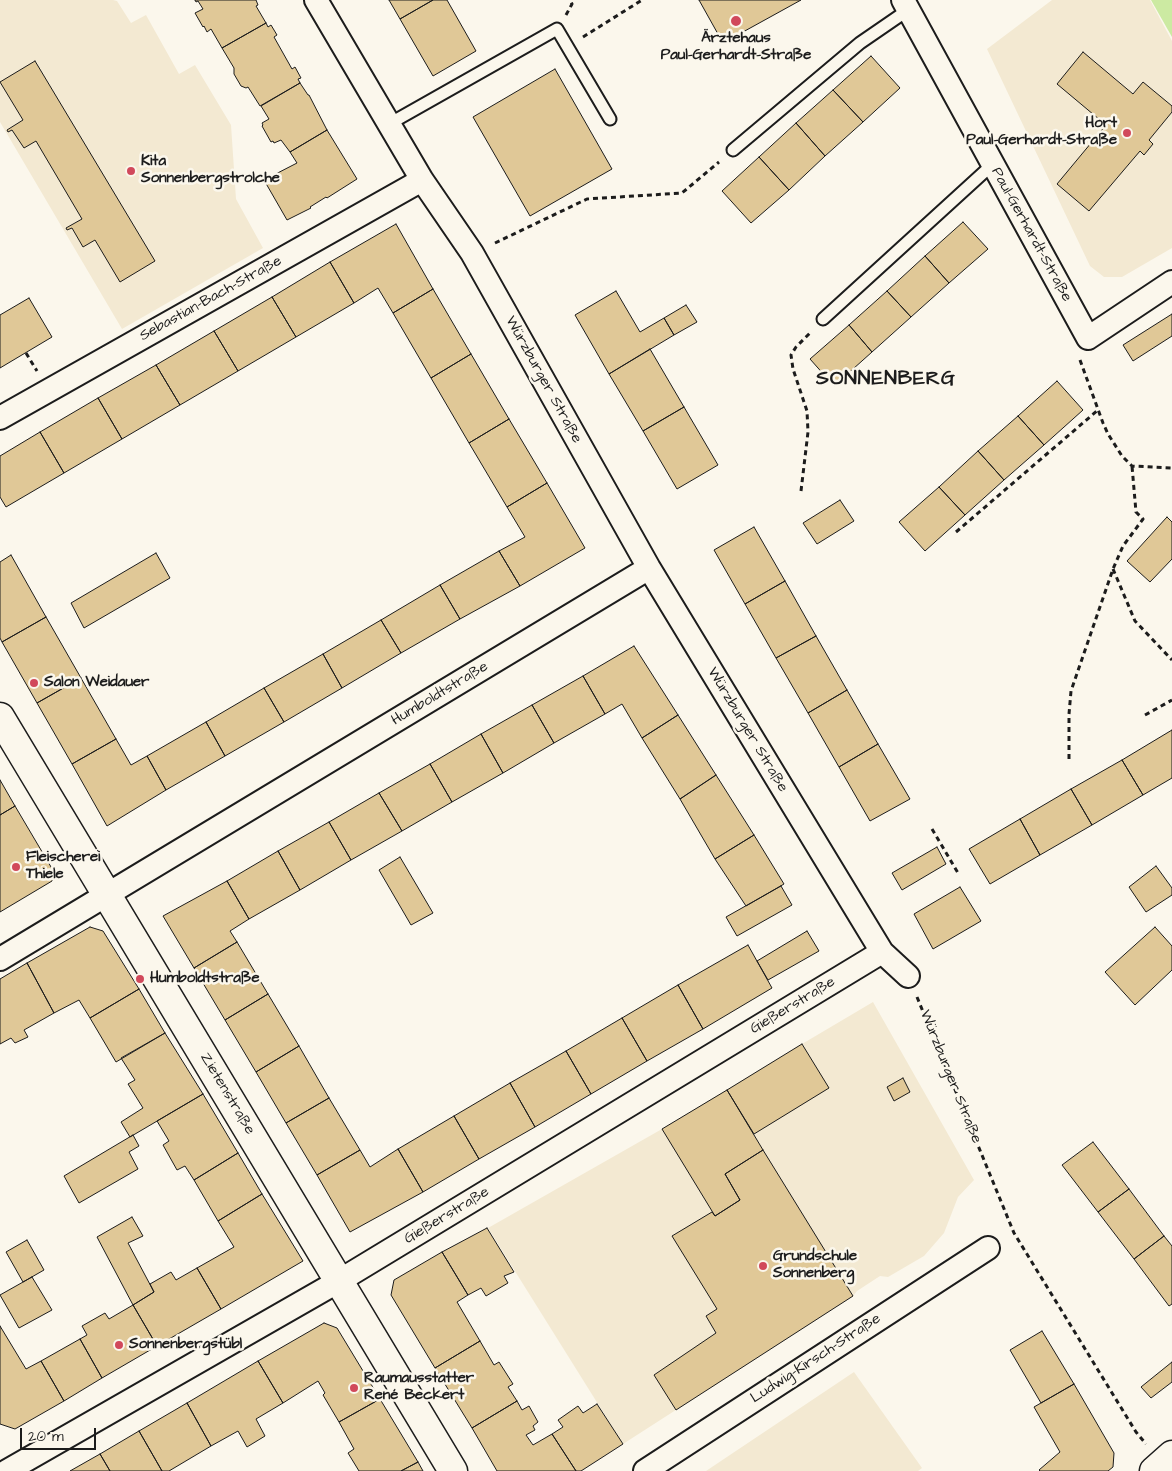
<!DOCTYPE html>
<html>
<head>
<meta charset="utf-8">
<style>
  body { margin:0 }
  #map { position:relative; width:1172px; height:1471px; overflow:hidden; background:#fbf7ec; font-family:"Architects Daughter",sans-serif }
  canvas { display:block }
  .scale { position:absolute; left:20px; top:1428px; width:76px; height:22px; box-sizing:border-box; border:2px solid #1c1c1c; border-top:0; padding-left:6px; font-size:15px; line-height:18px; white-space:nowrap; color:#1c1c1c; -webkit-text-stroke:4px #fbf7ec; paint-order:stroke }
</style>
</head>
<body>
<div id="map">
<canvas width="1172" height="1471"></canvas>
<div class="scale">20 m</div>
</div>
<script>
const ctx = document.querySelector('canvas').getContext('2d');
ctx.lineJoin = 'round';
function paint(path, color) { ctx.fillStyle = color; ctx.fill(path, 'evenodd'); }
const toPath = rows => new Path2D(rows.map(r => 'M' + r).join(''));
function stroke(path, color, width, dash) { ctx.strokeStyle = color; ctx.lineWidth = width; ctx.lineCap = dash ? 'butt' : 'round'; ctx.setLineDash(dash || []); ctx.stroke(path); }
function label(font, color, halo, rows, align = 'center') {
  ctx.font = font + ' "Architects Daughter",sans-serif'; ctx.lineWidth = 5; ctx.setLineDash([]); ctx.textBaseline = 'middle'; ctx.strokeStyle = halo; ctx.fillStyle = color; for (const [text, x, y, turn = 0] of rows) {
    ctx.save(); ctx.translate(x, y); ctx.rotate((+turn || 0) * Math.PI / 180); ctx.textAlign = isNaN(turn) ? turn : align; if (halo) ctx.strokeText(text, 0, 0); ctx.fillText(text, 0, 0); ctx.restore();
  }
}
paint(toPath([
  [0,0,113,0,117,1,131,23,146,15,179,74,195,65,231,125,236,199,263,248,122,329,0,122],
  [1052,0,1150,0,1172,41,1172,248,1122,277,1104,277,1090,266,987,49],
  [873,1002,974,1180,958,1197,944,1233,924,1256,888,1277,880,1276,857,1291,853,1296,623,1444,488,1228,662,1129,802,1044],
  [854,1372,922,1468,918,1471,706,1471]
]), '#f3e9d2');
paint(toPath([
  [1151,0,1172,0,1172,37]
]), '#cceaa2');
const building = toPath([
  [195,0,256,0,258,5,256,6,266,23,222,48,211,29,207,32,204,26,203,27,195,13,203,9,198,1,196,2,195,0],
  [389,0,433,0,400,19,389,0],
  [433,0,447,0,476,51,433,76,400,19,433,0],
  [699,0,801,0,723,43,699,0],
  [266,23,268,27,271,25,277,35,274,37,292,69,295,67,301,78,298,79,300,83,260,106,248,87,246,88,241,86,234,74,234,68,222,48,266,23],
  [1083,52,1133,94,1143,82,1172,106,1172,112,1149,140,1153,144,1144,155,1140,151,1089,211,1057,184,1106,125,1057,84,1083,52],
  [871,56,900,88,863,122,833,90,871,56],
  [35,61,155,261,120,282,95,240,83,247,72,228,67,230,66,228,82,219,36,141,24,148,12,130,8,132,7,130,23,120,0,82,35,61],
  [555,69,612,169,530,216,473,117,555,69],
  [300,83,308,95,309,95,327,130,290,152,281,140,274,143,273,141,271,142,262,126,263,125,262,123,269,119,261,106,300,83],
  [833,90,863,122,825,156,796,123,833,90],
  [796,123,825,156,789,190,759,157,796,123],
  [327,130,357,179,327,198,326,197,310,207,311,208,287,220,264,180,297,163,290,152,327,130],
  [759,157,789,190,751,223,722,191,759,157],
  [963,222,988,249,949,283,925,256,963,222],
  [396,224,433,289,393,313,378,288,354,303,330,262,396,224],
  [925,256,949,283,911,317,887,291,925,256],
  [330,262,354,303,296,337,272,297,330,262],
  [433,289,471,354,431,378,393,313,433,289],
  [616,291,640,332,664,318,674,335,609,374,575,315,616,291],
  [887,291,911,317,872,352,849,325,887,291],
  [272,297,296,337,238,371,214,331,272,297],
  [29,298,52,337,0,368,0,315,29,298],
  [686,305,697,322,674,335,664,318,686,305],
  [1172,314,1172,336,1133,361,1123,345,1172,314],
  [849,325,872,352,834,386,810,359,849,325],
  [214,331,238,371,180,405,156,365,214,331],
  [650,349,684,407,643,431,609,374,650,349],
  [471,354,509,419,469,443,431,378,471,354],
  [156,365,180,405,122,439,98,398,156,365],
  [1057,381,1083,410,1044,445,1018,416,1057,381],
  [98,398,122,439,64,473,40,432,98,398],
  [684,407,718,465,677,489,643,431,684,407],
  [1018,416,1044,445,1004,480,978,451,1018,416],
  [509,419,547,483,507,507,469,443,509,419],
  [40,432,64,473,6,507,0,497,0,456,40,432],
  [978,451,1004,480,965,515,939,487,978,451],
  [547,483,585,548,520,586,499,551,525,537,507,507,547,483],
  [939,487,965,515,925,551,899,522,939,487],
  [840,500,854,521,817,544,803,523,840,500],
  [1167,517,1172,522,1172,559,1150,582,1127,561,1167,517],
  [754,527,785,581,745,604,714,550,754,527],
  [499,551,520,586,460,619,440,585,499,551],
  [156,553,170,578,84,628,71,603,156,553],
  [11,555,46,617,2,642,0,638,0,562,11,555],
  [785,581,816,636,776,658,745,604,785,581],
  [440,585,460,619,401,653,381,620,440,585],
  [46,617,81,678,37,703,2,642,46,617],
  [381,620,401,653,342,688,323,654,381,620],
  [816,636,847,690,808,713,776,658,816,636],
  [634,646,678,715,642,738,622,704,605,714,583,676,634,646],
  [323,654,342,688,284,722,264,688,323,654],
  [583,676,605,714,554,743,532,705,583,676],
  [81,678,116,739,72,764,37,703,81,678],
  [264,688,284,722,225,756,206,722,264,688],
  [847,690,878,744,839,767,808,713,847,690],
  [532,705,554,743,503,773,481,734,532,705],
  [678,715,716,775,680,799,642,738,678,715],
  [206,722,225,756,166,790,147,756,206,722],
  [1172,730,1172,778,1143,795,1122,760,1172,730],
  [481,734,503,773,452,802,430,764,481,734],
  [116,739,131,765,147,756,166,790,107,826,72,764,116,739],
  [878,744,910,799,870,821,839,767,878,744],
  [1122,760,1143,795,1092,825,1071,789,1122,760],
  [430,764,452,802,402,831,379,793,430,764],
  [716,775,754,835,715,859,680,799,716,775],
  [0,780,15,806,0,815,0,780],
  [1071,789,1092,825,1040,855,1020,819,1071,789],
  [379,793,402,831,351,860,329,822,379,793],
  [15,806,54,872,52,881,0,912,0,815,15,806],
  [1020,819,1040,855,990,884,969,849,1020,819],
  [329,822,351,860,300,890,278,851,329,822],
  [754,835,784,884,746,906,715,859,754,835],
  [937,847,946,864,902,890,892,873,937,847],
  [278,851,300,890,249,919,227,881,278,851],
  [400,857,433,913,411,925,379,870,400,857],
  [1156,866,1172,888,1172,895,1146,912,1129,887,1156,866],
  [227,881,249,919,230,931,237,942,194,968,163,916,227,881],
  [781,886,792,905,737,936,726,917,781,886],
  [960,887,981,921,933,949,914,914,960,887],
  [90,927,103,931,139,989,90,1018,79,1000,54,1013,27,963,90,927],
  [1155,927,1172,946,1172,970,1135,1005,1105,972,1155,927],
  [807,931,819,951,768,980,757,961,807,931],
  [237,942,268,994,225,1020,194,968,237,942],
  [748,945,772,988,703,1029,678,985,748,945],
  [27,963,54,1013,24,1030,28,1037,15,1043,11,1038,0,1044,0,979,27,963],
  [678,985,703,1029,647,1061,622,1018,678,985],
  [139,989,165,1033,116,1062,90,1018,139,989],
  [268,994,299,1046,256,1072,225,1020,268,994],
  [622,1018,647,1061,591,1094,566,1051,622,1018],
  [165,1033,203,1094,130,1137,121,1122,143,1108,128,1084,135,1080,121,1058,165,1033],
  [802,1044,829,1088,754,1134,727,1090,802,1044],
  [299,1046,329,1098,286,1123,256,1072,299,1046],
  [566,1051,591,1094,535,1127,510,1083,566,1051],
  [903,1078,910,1092,894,1101,887,1087,903,1078],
  [510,1083,535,1127,479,1159,454,1116,510,1083],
  [727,1090,763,1150,725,1174,740,1200,715,1216,662,1129,727,1090],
  [203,1094,238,1153,194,1180,185,1166,177,1170,163,1145,169,1141,157,1121,203,1094],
  [329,1098,360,1150,317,1175,286,1123,329,1098],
  [454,1116,479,1159,423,1192,398,1149,454,1116],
  [133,1135,139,1146,129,1152,138,1169,79,1203,64,1176,133,1135],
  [1093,1142,1129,1189,1098,1212,1062,1165,1093,1142],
  [398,1149,423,1192,350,1232,317,1175,360,1150,370,1167,398,1149],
  [763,1150,853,1296,676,1410,654,1375,716,1333,706,1316,717,1309,672,1236,712,1212,715,1216,740,1200,725,1174,763,1150],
  [238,1153,262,1194,218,1221,194,1180,238,1153],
  [1129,1189,1164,1236,1134,1259,1098,1212,1129,1189],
  [262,1194,303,1261,221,1309,197,1268,234,1247,218,1221,262,1194],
  [132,1217,143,1236,128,1243,154,1292,133,1305,97,1237,132,1217],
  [487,1228,514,1272,504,1276,508,1283,486,1296,481,1288,468,1295,442,1252,487,1228],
  [1164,1236,1172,1246,1172,1304,1169,1306,1134,1259,1164,1236],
  [27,1240,44,1270,23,1282,6,1252,27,1240],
  [442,1252,468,1295,457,1302,480,1341,435,1368,391,1295,394,1280,442,1252],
  [197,1268,221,1309,157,1346,133,1305,154,1292,150,1284,171,1272,176,1280,197,1268],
  [32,1277,52,1310,19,1328,0,1295,32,1277],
  [133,1305,157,1346,102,1378,80,1339,87,1335,82,1326,105,1313,109,1319,133,1305],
  [324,1323,337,1328,380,1399,339,1422,323,1395,325,1393,318,1381,283,1403,258,1361,324,1323],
  [0,1326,26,1369,41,1361,64,1401,15,1429,0,1424,0,1326],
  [1042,1331,1074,1384,1041,1403,1010,1350,1042,1331],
  [80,1339,102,1378,64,1401,41,1361,80,1339],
  [480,1341,494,1365,499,1362,513,1384,508,1387,517,1401,472,1428,435,1368,480,1341],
  [258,1361,283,1403,256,1419,265,1436,247,1447,238,1431,211,1446,187,1403,258,1361],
  [1172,1362,1172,1382,1151,1398,1141,1387,1172,1362],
  [1074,1384,1114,1453,1113,1467,1108,1471,1040,1471,1039,1470,1060,1452,1034,1407,1074,1384],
  [380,1399,418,1462,401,1471,359,1471,348,1453,354,1449,339,1422,380,1399],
  [517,1401,522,1410,529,1406,538,1422,533,1426,535,1430,526,1435,533,1445,552,1434,576,1471,497,1471,472,1428,517,1401],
  [187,1403,211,1446,169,1471,162,1471,139,1431,187,1403],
  [597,1404,623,1444,581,1471,576,1471,552,1434,563,1427,558,1420,578,1406,583,1413,597,1404],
  [139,1431,162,1471,110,1471,100,1454,139,1431],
  [100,1454,110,1471,70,1471,100,1454],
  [418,1462,423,1471,401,1471,418,1462]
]);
paint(building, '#e0c897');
stroke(building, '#1c1c1c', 1);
const lane = toPath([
  [389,124,557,29,610,119],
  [733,150,860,43,908,10],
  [823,319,993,164]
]);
const street = toPath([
  [316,0,422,180,472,253,649,568,882,952,908,976],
  [903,0,1088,338,1172,282],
  [0,418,422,180],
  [0,959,649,568],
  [7,1471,339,1281,882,952],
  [645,1471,988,1248]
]);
const secondary = toPath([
  [0,717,453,1471],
  [1154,1471,1172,1455]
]);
stroke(lane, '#1c1c1c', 15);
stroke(street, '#1c1c1c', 26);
stroke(secondary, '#1c1c1c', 31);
stroke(toPath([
  [566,15,572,4,570,0],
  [583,37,642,0],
  [495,243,587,199,682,193,719,162],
  [26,353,37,371],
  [1080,360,1103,423,1108,434,1122,456,1132,466,1172,468],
  [801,491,808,432,807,411,793,369,791,355,796,347,811,332],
  [956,532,1098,410],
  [1113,569,1135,621,1172,660],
  [1145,715,1172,700],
  [1069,759,1069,714,1071,691,1113,569,1123,546,1143,519,1136,512,1132,466],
  [932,829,958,873],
  [917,997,1014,1233,1136,1432,1146,1444]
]), '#1c1c1c', 3, [5, 4]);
stroke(lane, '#fbf7ec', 11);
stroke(street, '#fbf7ec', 22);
stroke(secondary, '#fbf7ec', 28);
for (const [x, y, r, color] of [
  [736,21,6,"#d1495b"],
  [1127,133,5,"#d1495b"],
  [131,171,5,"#d1495b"],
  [34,683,5,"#d1495b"],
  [16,867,5,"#d1495b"],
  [140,979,5,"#d1495b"],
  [763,1266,5,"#d1495b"],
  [119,1345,5,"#d1495b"],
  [354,1388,5,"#d1495b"]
]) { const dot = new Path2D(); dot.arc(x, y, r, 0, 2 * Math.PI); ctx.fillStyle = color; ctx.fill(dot); stroke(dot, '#fbf7ec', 2); }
label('bold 15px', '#1c1c1c', '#fbf7ec', [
  ["Ärztehaus",736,39,"center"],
  ["Paul-Gerhardt-Straße",736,56,"center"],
  ["Hort",1117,124,"right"],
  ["Paul-Gerhardt-Straße",1117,141,"right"],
  ["Kita",141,162],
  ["Sonnenbergstrolche",141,179],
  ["Salon Weidauer",44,683],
  ["Fleischerei",26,858],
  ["Thiele",26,875],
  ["Humboldtstraße",150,979],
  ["Grundschule",773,1257],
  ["Sonnenberg",773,1274],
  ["Sonnenbergstübl",129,1345],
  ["Raumausstatter",364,1379],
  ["René Beckert",364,1396]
], 'left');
label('15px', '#1c1c1c', '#fbf7ec', [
  ["Paul-Gerhardt-Straße",1031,235,61],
  ["Sebastian-Bach-Straße",211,299,-29],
  ["Würzburger Straße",543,380,61],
  ["Humboldtstraße",440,694,-31],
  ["Würzburger Straße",747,730,59],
  ["Gießerstraße",793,1006,-31],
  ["Würzburger Straße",950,1077,68],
  ["Zietenstraße",227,1094,59],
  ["Gießerstraße",447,1216,-31],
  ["Ludwig-Kirsch-Straße",816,1359,-33]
]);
ctx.letterSpacing = '1px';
label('bold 20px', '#1c1c1c', '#fbf7ec', [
  ["SONNENBERG",886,380]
]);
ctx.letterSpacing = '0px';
</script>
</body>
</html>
